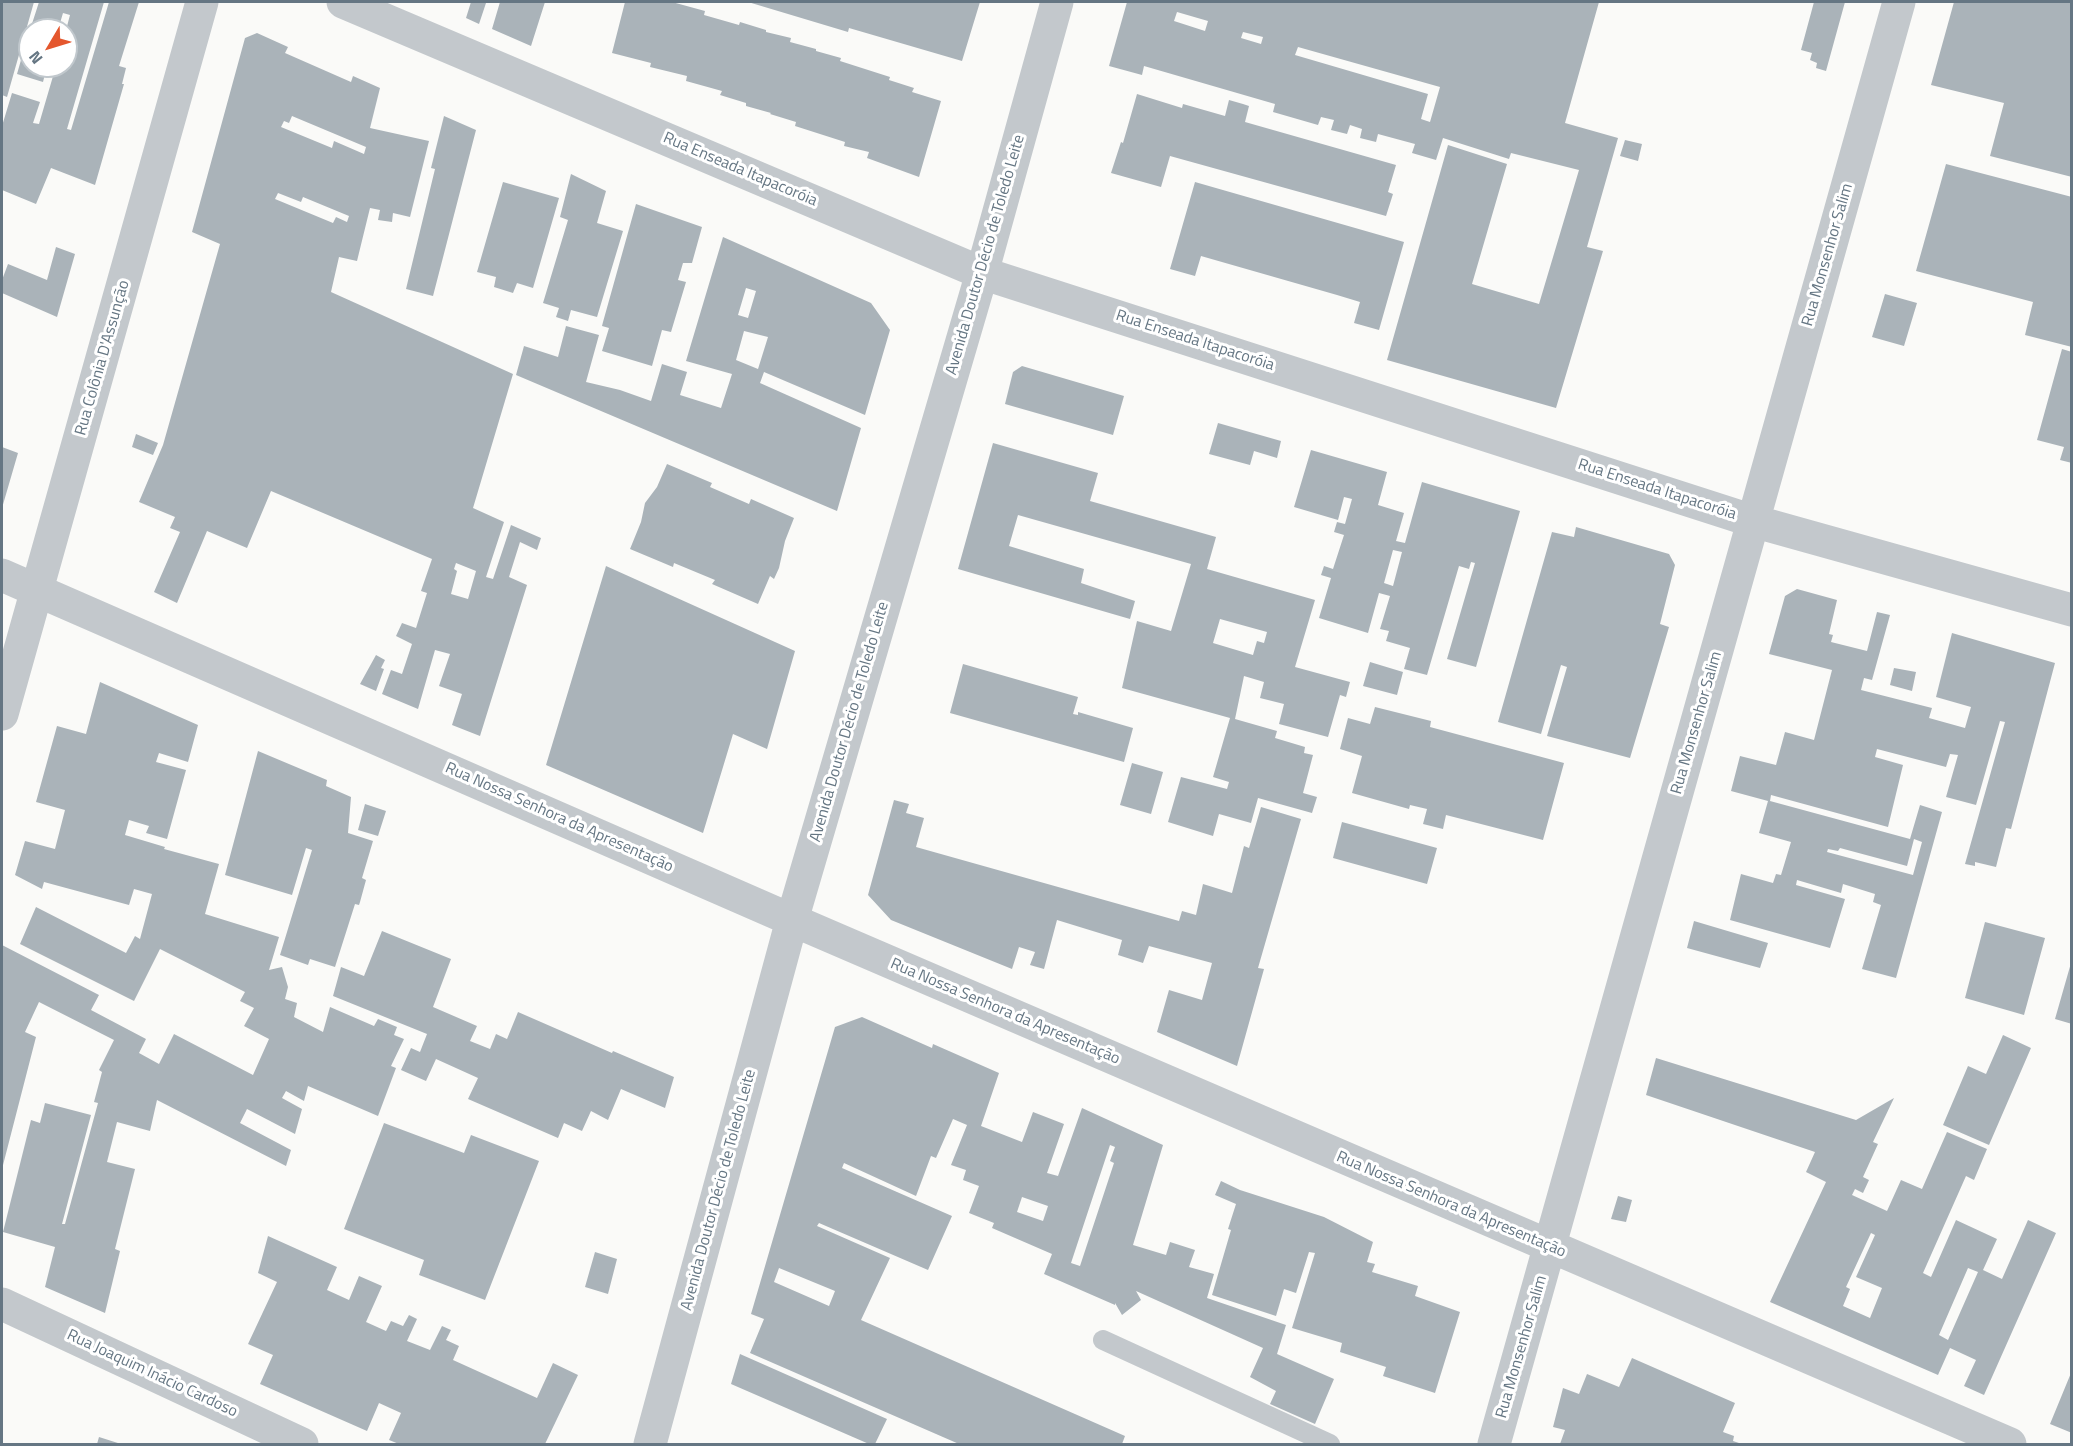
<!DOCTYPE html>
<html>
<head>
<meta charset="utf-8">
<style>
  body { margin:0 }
  #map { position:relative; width:2073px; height:1446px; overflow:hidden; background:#fafaf8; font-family:"Titillium Web",sans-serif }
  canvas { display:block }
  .frame { position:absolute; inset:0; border:3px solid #657683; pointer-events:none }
  .north { position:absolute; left:18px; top:18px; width:60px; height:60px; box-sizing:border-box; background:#fff; border:2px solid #c1c8cd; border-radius:50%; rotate:232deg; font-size:16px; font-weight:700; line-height:24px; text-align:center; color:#657683 }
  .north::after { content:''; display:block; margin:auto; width:21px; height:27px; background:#e4572e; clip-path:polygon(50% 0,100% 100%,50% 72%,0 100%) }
</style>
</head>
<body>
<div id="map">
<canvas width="2073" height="1446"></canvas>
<div class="frame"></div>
<div class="north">N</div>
</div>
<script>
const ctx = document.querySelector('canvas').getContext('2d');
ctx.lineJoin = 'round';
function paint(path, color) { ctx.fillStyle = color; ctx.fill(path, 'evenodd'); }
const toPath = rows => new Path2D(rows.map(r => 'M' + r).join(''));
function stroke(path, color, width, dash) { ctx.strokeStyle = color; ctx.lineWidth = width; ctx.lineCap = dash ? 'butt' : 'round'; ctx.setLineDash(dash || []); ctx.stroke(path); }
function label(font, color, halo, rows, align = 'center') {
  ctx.font = font + ' "Titillium Web",sans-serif'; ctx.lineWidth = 6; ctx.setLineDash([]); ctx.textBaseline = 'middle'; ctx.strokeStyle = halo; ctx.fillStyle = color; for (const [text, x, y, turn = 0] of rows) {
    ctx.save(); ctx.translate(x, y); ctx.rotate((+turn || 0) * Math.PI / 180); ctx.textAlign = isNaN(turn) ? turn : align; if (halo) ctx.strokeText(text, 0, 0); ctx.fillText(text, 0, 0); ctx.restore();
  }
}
paint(toPath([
  [2,2,34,2,7,97,2,95],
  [39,2,104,2,67,129,71,130,109,2,139,2,119,66,126,68,122,84,124,84,95,185,51,168,36,204,2,190,2,126,12,93,40,102,33,123,39,124,56,66,66,66,66,30,70,15,63,13,58,30,30,30],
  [471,2,486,3,479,24,466,18],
  [500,2,545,2,531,46,492,29],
  [625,2,672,2,705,11,704,15,739,25,740,22,766,30,766,32,791,38,790,42,816,49,816,51,841,58,840,61,890,77,889,80,914,88,912,92,941,101,919,177,867,158,869,152,844,146,845,142,795,126,796,122,770,114,771,113,746,106,746,103,720,95,722,91,686,81,687,76,650,67,651,63,612,53],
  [748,2,980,2,962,61,849,28,848,32],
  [1127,2,1599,2,1565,123,1618,138,1587,247,1603,251,1556,408,1387,360,1448,145,1507,164,1472,284,1539,304,1579,170,1511,153,1509,159,1443,138,1436,160,1412,153,1415,144,1378,134,1376,142,1360,138,1362,129,1350,125,1347,134,1331,130,1334,120,1321,117,1318,125,1273,112,1275,104,1144,66,1142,75,1109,66],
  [1177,12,1208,21,1205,31,1174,21],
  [1243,32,1263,37,1261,44,1241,38],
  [1298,47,1440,87,1430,122,1421,119,1428,94,1295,55],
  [1814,2,1845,2,1826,71,1816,68,1817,63,1810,60,1812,53,1801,50],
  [1954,2,2072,2,2072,177,1990,156,2004,103,1931,85],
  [29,32,30,66,47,66,43,82,17,74],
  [257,33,288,47,285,53,351,82,353,76,380,88,370,128,429,141,410,217,393,213,392,222,378,220,380,210,370,208,357,261,339,257,331,292,513,374,473,508,504,522,486,577,493,579,511,525,541,538,537,550,520,542,509,577,527,585,480,736,452,725,462,694,439,686,450,654,435,650,418,709,382,694,391,670,402,674,412,644,396,636,402,623,416,628,427,593,421,591,432,559,271,491,247,548,207,531,177,603,154,592,180,532,170,528,175,517,139,502,163,445,220,244,192,232,245,38],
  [292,116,366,147,364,154,334,141,332,148,281,127,284,121,289,123],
  [278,193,301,202,303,197,349,216,347,222,336,217,333,223,275,199],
  [456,563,476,571,468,599,451,594,457,571,454,569],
  [1137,94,1182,108,1183,104,1225,116,1229,100,1243,104,1249,106,1245,122,1396,165,1388,192,1393,194,1386,216,1170,156,1161,187,1111,173,1121,142,1123,143],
  [444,116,476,130,433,296,406,289,435,169,431,168],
  [1625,140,1642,144,1638,161,1620,156],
  [1946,164,2072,197,2072,347,2025,335,2033,302,1916,271],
  [571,174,606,191,597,223,623,231,597,317,571,310,568,321,556,317,559,308,543,303,568,220,560,217],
  [503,182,559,198,533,288,517,283,513,293,494,287,496,277,477,272],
  [1195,182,1404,242,1379,330,1354,323,1360,302,1337,295,1201,256,1195,276,1170,269],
  [636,204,702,227,692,263,683,263,678,280,686,282,671,332,662,330,652,366,602,351,609,328,602,326,603,322],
  [723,237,871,303,890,330,865,415,764,372,760,383,861,428,837,511,516,375,524,346,558,357,566,326,599,335,586,382,620,390,651,401,662,364,687,372,680,395,721,408,732,374,686,361],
  [746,288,756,291,748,318,738,315],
  [744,331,768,337,758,369,736,360],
  [56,247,75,254,57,317,2,293,2,280,8,264,47,280],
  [1885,294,1917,303,1904,346,1872,337],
  [2062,349,2072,352,2072,463,2060,460,2064,447,2037,440],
  [1022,366,1124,396,1113,435,1005,404,1013,372],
  [1218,423,1281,441,1277,458,1254,451,1250,465,1209,454],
  [136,434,158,443,153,455,132,447],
  [993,443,1098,473,1090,501,1216,537,1207,569,1315,600,1295,667,1350,682,1346,697,1340,695,1328,737,1279,724,1284,704,1260,698,1264,682,1244,676,1235,719,1277,731,1275,738,1305,747,1304,753,1313,755,1303,793,1317,797,1312,813,1258,798,1251,823,1219,814,1213,836,1168,822,1181,777,1227,789,1229,782,1213,777,1230,718,1122,688,1137,621,1171,631,1191,564,1018,515,1009,546,1084,569,1081,583,1135,601,1130,619,958,569],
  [1220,619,1267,632,1264,643,1257,641,1253,655,1213,643],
  [2,447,18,453,2,508],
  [1311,450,1387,472,1378,505,1404,513,1396,541,1405,543,1422,482,1520,511,1476,667,1447,659,1475,563,1471,562,1469,569,1459,566,1427,675,1404,669,1410,648,1386,641,1389,631,1380,629,1390,596,1379,593,1368,633,1319,618,1331,578,1321,575,1324,566,1333,569,1344,535,1334,532,1337,522,1345,524,1352,499,1344,497,1338,520,1294,507],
  [1393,550,1402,552,1393,586,1384,583],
  [667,464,712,483,710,487,749,504,751,499,794,518,785,541,779,568,774,579,770,576,758,604,712,584,715,580,674,563,673,567,630,549,641,522,645,503,657,487],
  [1576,527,1669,554,1675,565,1660,624,1669,627,1630,758,1547,736,1567,667,1561,665,1541,734,1498,722,1552,532,1574,537],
  [606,566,795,651,767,749,733,734,703,833,546,765],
  [1797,589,1837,600,1829,634,1833,635,1831,642,1867,651,1877,612,1890,615,1872,680,1864,678,1861,690,1932,708,1929,718,1965,728,1971,707,1936,697,1952,633,2055,663,2011,829,2006,828,1996,867,1975,862,1975,866,1965,864,2005,722,2000,721,1976,805,1946,797,1958,755,1950,754,1946,767,1877,749,1875,757,1903,765,1888,827,1771,795,1770,801,1910,839,1920,805,1942,812,1896,978,1862,969,1881,905,1873,902,1875,894,1843,884,1841,893,1797,880,1796,885,1845,899,1830,948,1730,920,1741,874,1773,883,1776,874,1781,875,1791,842,1759,833,1768,801,1731,791,1740,756,1776,765,1785,732,1814,740,1832,670,1769,654,1785,596],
  [1914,839,1922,842,1913,875,1827,852,1828,849,1838,851,1840,848,1907,866],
  [376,655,385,660,381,668,384,669,376,691,360,684],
  [1370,662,1403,672,1397,695,1363,686],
  [963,664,1078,697,1073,714,1078,715,1078,712,1133,728,1124,762,950,713],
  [1894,668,1916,672,1912,691,1890,685],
  [100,682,198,725,188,762,159,753,156,762,186,770,167,839,146,833,149,826,129,820,125,835,165,847,164,849,219,864,205,914,279,937,269,970,282,967,288,987,285,999,297,1003,294,1017,323,1032,330,1007,374,1026,378,1019,397,1027,394,1035,404,1039,391,1066,396,1068,378,1116,308,1086,304,1101,286,1091,282,1098,302,1109,295,1134,247,1109,240,1123,291,1150,286,1166,157,1100,150,1131,117,1122,107,1162,135,1169,115,1249,120,1251,105,1313,45,1287,55,1247,3,1232,31,1120,40,1123,45,1103,91,1115,62,1224,65,1224,98,1103,94,1102,102,1072,99,1070,114,1040,39,1002,25,1032,36,1037,2,1169,2,945,99,995,91,1010,146,1039,139,1053,159,1064,174,1034,253,1075,269,1039,244,1026,254,1008,240,1001,245,992,160,949,134,1001,20,944,36,907,126,953,135,936,140,939,152,894,134,889,129,905,44,882,42,889,15,875,25,841,55,849,65,810,36,802,57,726,86,734],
  [1375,707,1431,721,1430,727,1564,763,1543,840,1446,815,1443,829,1423,824,1427,809,1410,805,1409,809,1352,793,1362,756,1340,749,1348,718,1370,724],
  [258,751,327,780,326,786,351,797,348,833,373,841,362,878,366,880,360,902,359,905,355,904,335,967,310,959,308,965,280,955,312,850,306,848,292,895,225,875],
  [1132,763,1163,772,1151,814,1120,805],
  [894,800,909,804,906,813,924,818,916,847,1179,921,1182,911,1196,915,1203,884,1232,893,1244,846,1249,848,1261,807,1301,819,1258,968,1264,969,1237,1066,1157,1032,1169,990,1202,1000,1212,963,1149,946,1143,963,1118,955,1122,940,1057,920,1044,969,1030,965,1035,952,1019,947,1012,969,891,920,868,895],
  [365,804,386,811,378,836,358,830],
  [1342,822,1437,848,1427,884,1333,858],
  [1694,921,1768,943,1760,968,1687,948],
  [1985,922,2045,938,2024,1015,1965,998],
  [382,931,451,959,433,1007,477,1026,470,1041,490,1049,496,1034,507,1039,518,1012,612,1053,613,1051,674,1077,665,1108,621,1089,608,1120,591,1111,582,1131,564,1123,558,1138,468,1099,478,1078,436,1059,426,1081,401,1070,411,1048,420,1052,427,1034,333,996,341,967,364,976],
  [2071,963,2072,963,2072,1024,2055,1019],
  [862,1017,932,1048,933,1044,999,1073,981,1126,1022,1142,1033,1112,1064,1124,1047,1173,1058,1176,1082,1108,1163,1145,1133,1245,1166,1255,1170,1242,1195,1250,1189,1267,1214,1274,1207,1298,1286,1325,1277,1354,1334,1379,1315,1424,1270,1404,1276,1391,1250,1377,1263,1348,1136,1291,1141,1300,1122,1315,1115,1303,1115,1305,1044,1274,1052,1254,992,1228,994,1223,969,1213,979,1186,963,1180,966,1170,951,1165,967,1125,953,1119,936,1158,931,1156,916,1196,844,1163,842,1168,952,1216,928,1270,819,1223,817,1226,890,1258,861,1320,1125,1436,1122,1444,959,1444,750,1353,764,1319,751,1314,835,1027],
  [1110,1145,1115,1147,1110,1161,1114,1163,1080,1266,1071,1263],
  [1022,1197,1048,1206,1043,1221,1017,1212],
  [779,1268,835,1291,829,1306,774,1282],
  [2003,1035,2031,1048,1989,1145,1943,1125,1968,1066,1986,1074],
  [1656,1058,1856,1120,1894,1098,1873,1142,1878,1144,1863,1177,1869,1180,1863,1193,1855,1189,1852,1195,1887,1211,1901,1180,1922,1189,1947,1132,1987,1149,1974,1180,1966,1176,1923,1273,1931,1277,1956,1220,1997,1239,1983,1270,2002,1279,2028,1220,2056,1233,1984,1395,1964,1386,1976,1360,1950,1348,1938,1375,1770,1302,1826,1182,1806,1172,1815,1152,1646,1095],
  [1871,1233,1875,1235,1856,1277,1882,1288,1870,1318,1843,1306,1850,1289,1846,1287],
  [1968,1268,1978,1272,1948,1340,1939,1335],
  [384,1123,464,1153,471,1135,539,1161,485,1300,419,1275,424,1260,344,1229],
  [1221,1181,1240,1190,1324,1217,1373,1242,1367,1262,1375,1264,1372,1272,1418,1286,1415,1296,1460,1312,1435,1393,1383,1376,1386,1367,1340,1352,1342,1343,1292,1328,1315,1253,1309,1252,1296,1293,1284,1289,1276,1316,1212,1295,1231,1230,1228,1229,1236,1204,1215,1195],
  [1618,1196,1632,1200,1626,1222,1611,1219],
  [268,1236,337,1267,327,1290,349,1300,359,1276,382,1286,366,1322,386,1331,391,1321,403,1326,409,1315,417,1319,407,1341,430,1350,442,1326,451,1330,446,1340,459,1346,453,1360,537,1398,553,1363,578,1375,545,1444,399,1444,389,1440,401,1413,379,1403,367,1431,260,1384,273,1355,248,1344,277,1282,258,1273],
  [595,1252,617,1259,608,1294,585,1287],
  [740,1354,887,1419,875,1444,869,1444,731,1384],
  [1632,1358,1735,1403,1723,1432,1734,1436,1733,1441,1742,1444,1560,1444,1565,1430,1553,1427,1563,1388,1579,1394,1587,1374,1619,1387],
  [2071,1373,2072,1373,2072,1433,2050,1424],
  [99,1437,121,1444,97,1444]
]), '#aab3b9');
stroke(toPath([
  [1103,1340,1330,1444]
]), '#c3c8cc', 20);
stroke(toPath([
  [343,2,982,273,1753,521,2072,610],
  [2,575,792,920,2010,1444],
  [2,714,202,2],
  [2,1304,302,1444],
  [650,1444,792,920,982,273,1057,2],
  [1494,1444,1899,2]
]), '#c3c8cc', 33);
label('16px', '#657683', '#fff', [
  ["Rua Enseada Itapacoróia",740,170,23],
  ["Avenida Doutor Décio de Toledo Leite",986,255,-74],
  ["Rua Monsenhor Salim",1828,255,-74],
  ["Rua Enseada Itapacoróia",1195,341,18],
  ["Rua Colônia D'Assunção",103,358,-74],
  ["Rua Enseada Itapacoróia",1657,490,18],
  ["Avenida Doutor Décio de Toledo Leite",850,722,-74],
  ["Rua Monsenhor Salim",1697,723,-74],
  ["Rua Nossa Senhora da Apresentação",559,818,24],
  ["Rua Nossa Senhora da Apresentação",1005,1012,23],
  ["Avenida Doutor Décio de Toledo Leite",719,1190,-75],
  ["Rua Nossa Senhora da Apresentação",1451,1205,23],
  ["Rua Monsenhor Salim",1522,1347,-74],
  ["Rua Joaquim Inácio Cardoso",152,1374,25]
]);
</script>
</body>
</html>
